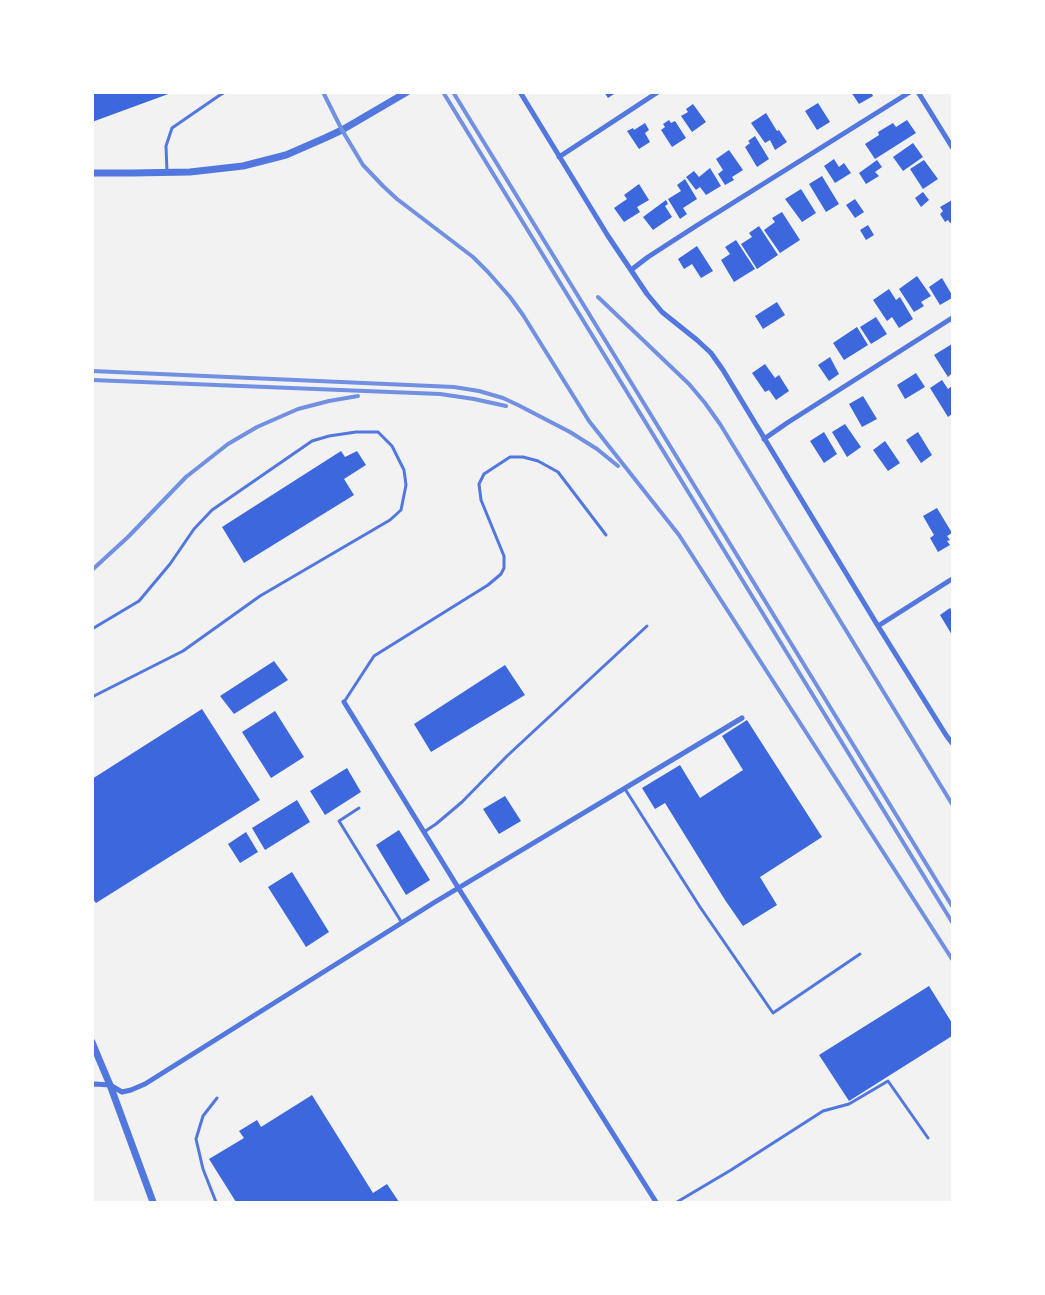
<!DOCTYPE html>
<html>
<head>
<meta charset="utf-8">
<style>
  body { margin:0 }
  #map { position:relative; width:1045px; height:1295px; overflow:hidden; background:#f2f2f2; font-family:Montserrat,sans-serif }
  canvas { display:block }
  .frame { position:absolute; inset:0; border:94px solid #fff; pointer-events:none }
</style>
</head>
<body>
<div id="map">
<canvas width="1045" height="1295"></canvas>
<div class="frame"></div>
</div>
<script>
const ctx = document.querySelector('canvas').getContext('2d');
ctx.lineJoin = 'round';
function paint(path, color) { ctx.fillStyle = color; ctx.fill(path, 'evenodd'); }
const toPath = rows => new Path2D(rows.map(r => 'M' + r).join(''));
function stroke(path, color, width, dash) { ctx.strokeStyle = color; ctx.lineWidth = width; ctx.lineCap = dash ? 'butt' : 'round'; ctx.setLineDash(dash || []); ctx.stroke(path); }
paint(toPath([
  [92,92,171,92,171,93,92,122],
  [604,92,617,92,608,98],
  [851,92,871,92,873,96,859,104],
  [818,103,830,122,817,130,805,111],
  [693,104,706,122,692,132,681,116,688,112,686,109],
  [766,113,777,131,779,130,787,142,775,150,770,140,765,143,751,123],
  [669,120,671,123,675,121,686,138,672,147,661,130,665,127,663,124],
  [907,120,916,133,875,159,865,144,879,135,878,132,893,123,896,127],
  [645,123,649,130,645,133,650,142,639,149,627,131,633,128,634,130],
  [755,136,769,159,757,167,745,147,750,143,748,141],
  [913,143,923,157,903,171,893,157],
  [729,150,743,170,732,177,734,180,725,185,718,174,723,170,716,159],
  [834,159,839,167,844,163,851,173,835,183,824,166],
  [877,160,882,167,875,172,879,176,866,184,859,173],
  [924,160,938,179,923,189,910,169],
  [710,168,721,186,706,195,700,187,696,190,686,177,694,171,699,177],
  [822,176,839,204,826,212,809,184],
  [685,179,697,199,683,208,687,214,680,219,668,199,681,191,677,185],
  [639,184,649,200,637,207,640,212,624,222,614,208,627,199,624,195],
  [801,189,816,213,802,222,785,199],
  [923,192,929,200,921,207,915,198],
  [855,199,864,212,855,218,846,205],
  [666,200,668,204,665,206,672,217,653,230,643,217],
  [952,200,952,222,950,223,948,220,945,222,940,214,943,211,940,207],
  [782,212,800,240,780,253,764,230,775,222,772,218],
  [868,225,874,235,866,240,860,230],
  [759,226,778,255,757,269,741,244,752,237,749,233],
  [736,240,755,269,734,282,721,260,730,254,725,247],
  [697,246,713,271,701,278,692,264,684,269,678,259],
  [917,276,931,296,921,302,924,306,914,312,899,289],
  [942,278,952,295,952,298,940,305,929,287],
  [889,289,896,300,900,297,913,319,899,328,892,317,887,321,873,300],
  [777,302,785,315,763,329,755,316],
  [876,317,887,334,871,344,860,327],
  [857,327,868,345,844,360,833,343],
  [952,344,952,373,948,377,934,355],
  [830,357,839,374,829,381,818,365],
  [765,364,775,378,779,375,789,391,776,400,769,390,765,392,752,373],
  [916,373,925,387,905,399,897,385],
  [942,380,948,389,952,386,952,414,948,417,930,388],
  [863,396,877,419,862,427,849,404],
  [845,424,861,447,847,457,832,432],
  [824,432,837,454,824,463,810,441],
  [918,432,932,455,921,463,906,440],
  [885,441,900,463,888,471,873,450],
  [341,451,345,457,357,451,366,465,344,479,354,495,244,563,222,527],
  [937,508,952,533,947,536,950,540,947,541,950,545,938,552,930,538,934,535,923,516],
  [950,608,952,611,952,635,940,615],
  [274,661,288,680,234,714,220,696],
  [505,665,525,695,431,752,414,724],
  [202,709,260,800,96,903,92,898,92,779],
  [275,711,304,757,271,778,242,732],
  [747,720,822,837,760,877,777,905,743,926,725,900,665,803,655,809,642,788,680,765,700,798,743,770,722,736],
  [347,768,361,792,325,815,310,791],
  [505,796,521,821,499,834,483,809],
  [297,800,310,822,265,850,252,828],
  [399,830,430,880,406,895,376,845],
  [246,832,258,852,240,863,228,844],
  [292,872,329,932,306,947,268,887],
  [929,986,952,1023,952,1036,849,1101,819,1055],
  [312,1095,373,1193,387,1184,399,1202,236,1202,209,1159,244,1138,239,1131,257,1120,261,1127]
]), '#3d67dc');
stroke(toPath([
  [167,172,166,146,172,128,217,97,225,92],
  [92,629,139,601,170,564,194,529,212,510,312,441,329,436,356,432,378,432,392,446,404,470,406,485,401,510,390,520,260,596,183,651,92,697],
  [344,702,374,656,488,585,501,574,504,568,504,556,481,500,479,484,484,474,510,457,523,457,538,461,558,472,606,535],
  [625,789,700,907,773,1013,860,954],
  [359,808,339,821,402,923],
  [424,832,436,824,462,802,507,756,647,626],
  [216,1202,203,1169,196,1139,203,1116,217,1098],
  [677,1202,731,1170,823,1111,849,1104,888,1081,928,1138]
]), '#5277de', 3);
stroke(toPath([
  [520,92,608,236,647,294,662,312,697,340,711,353,723,370,878,626,946,735,952,743],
  [918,92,952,147],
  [559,157,658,92],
  [631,270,648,257,696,226,910,92],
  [764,439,787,423,952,318],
  [878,626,952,579],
  [344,702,459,889,656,1202],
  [92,1085,95,1084,110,1085,122,1092,131,1090,145,1084,435,902,742,718]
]), '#5277de', 5);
stroke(toPath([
  [92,173,132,173,190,172,243,166,286,155,325,138,342,130,407,92],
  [92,1042,99,1059,110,1085,153,1202]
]), '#5277de', 7);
stroke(toPath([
  [323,92,342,130,363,165,383,186,397,199,473,257,488,272,510,297,523,315,589,421,679,535,952,959],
  [443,92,952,922],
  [453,92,952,906],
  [598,297,689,384,705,403,720,424,952,804],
  [92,371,454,387,479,391,503,398,518,405,570,432,597,449,618,466],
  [92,380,440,394,474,399,506,406],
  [92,570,128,537,186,477,228,444,257,427,298,409,329,401,358,396]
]), '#7290e2', 4);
</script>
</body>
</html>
